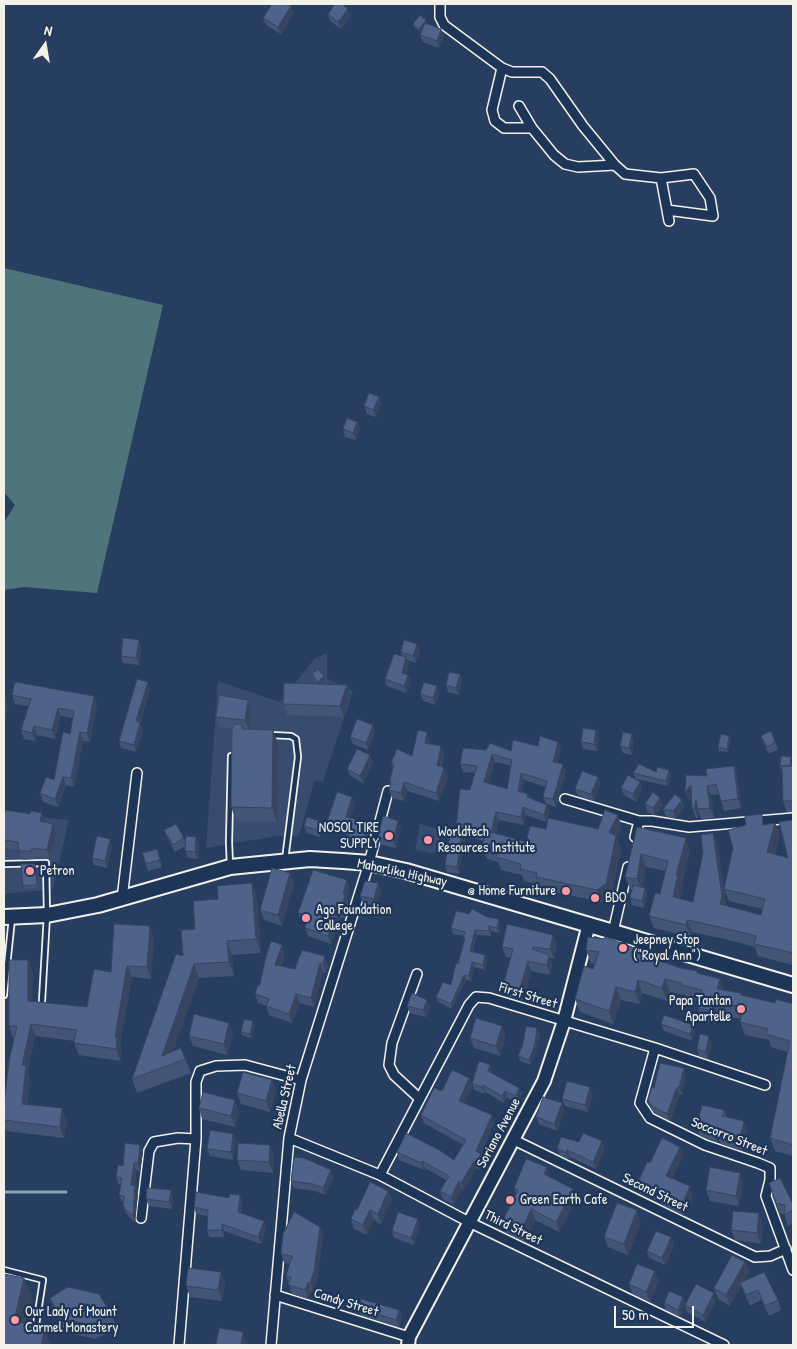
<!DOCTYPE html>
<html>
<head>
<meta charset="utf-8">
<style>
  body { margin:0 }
  #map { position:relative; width:797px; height:1349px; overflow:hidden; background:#273e61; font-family:"Patrick Hand",sans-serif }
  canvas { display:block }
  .frame { position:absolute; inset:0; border:5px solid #f4f1e8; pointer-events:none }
  .north { position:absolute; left:20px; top:20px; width:50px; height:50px; -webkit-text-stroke:4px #1d3557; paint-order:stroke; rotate:13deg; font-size:14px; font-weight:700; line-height:20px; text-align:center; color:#f4f1e8 }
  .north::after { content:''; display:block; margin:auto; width:18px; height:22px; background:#f4f1e8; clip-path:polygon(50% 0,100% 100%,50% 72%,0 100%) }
  .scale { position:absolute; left:614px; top:1306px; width:80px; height:22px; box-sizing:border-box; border:2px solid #f4f1e8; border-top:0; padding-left:6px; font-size:15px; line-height:18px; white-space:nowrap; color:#f4f1e8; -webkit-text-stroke:4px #1d3557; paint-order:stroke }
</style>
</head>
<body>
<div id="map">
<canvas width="797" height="1349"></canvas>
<div class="frame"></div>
<div class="north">N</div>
<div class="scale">50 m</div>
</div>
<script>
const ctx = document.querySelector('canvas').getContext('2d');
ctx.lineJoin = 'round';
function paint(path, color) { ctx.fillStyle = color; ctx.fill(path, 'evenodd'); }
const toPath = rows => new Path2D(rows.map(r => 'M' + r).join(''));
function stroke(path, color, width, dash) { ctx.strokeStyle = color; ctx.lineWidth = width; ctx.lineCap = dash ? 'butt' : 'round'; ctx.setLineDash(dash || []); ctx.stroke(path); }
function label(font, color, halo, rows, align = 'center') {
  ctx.font = font + ' "Patrick Hand",sans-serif'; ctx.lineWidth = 4.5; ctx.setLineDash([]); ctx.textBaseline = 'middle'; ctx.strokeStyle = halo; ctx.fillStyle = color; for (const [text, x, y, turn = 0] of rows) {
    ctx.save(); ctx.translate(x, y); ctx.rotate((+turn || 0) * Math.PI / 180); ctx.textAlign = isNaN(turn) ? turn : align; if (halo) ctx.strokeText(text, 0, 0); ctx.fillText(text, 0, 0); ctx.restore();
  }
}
paint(toPath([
  [327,653,327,679,353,691,323,781,314,782,299,836,277,836,206,848,218,681,280,702,315,658],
  [7,814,69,820,53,889,4,894,4,828],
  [420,824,442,830,435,854,415,850]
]), '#374c6f');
paint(toPath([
  [4,268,163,305,97,593,24,587,4,590,4,522,15,505,4,492]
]), '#4d757a');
stroke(toPath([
  [4,1192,66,1192]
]), '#8ba3b1', 3);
const lane = toPath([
  [271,735,291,736,296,739,298,757,285,860],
  [4,864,46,863,47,915,42,1001],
  [230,866,229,842,231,756],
  [4,995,12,918],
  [4,1270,43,1280,36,1325]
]);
const street = toPath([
  [440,4,440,17,444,25,502,68,512,72,542,72,550,79,583,126,615,165,625,174,661,178,669,221],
  [502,68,492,110,495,121,504,128,532,128],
  [519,106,532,128,554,155,565,164,578,167,615,165],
  [661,178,694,174,710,198,713,216,667,210],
  [565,799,639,821],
  [635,837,639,821,652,821,689,827,793,818],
  [122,899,137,773],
  [613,932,628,867],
  [417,974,392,1043,389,1065,394,1075,420,1099],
  [655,1048,640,1103,650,1118,705,1145,758,1163,770,1168,770,1180,766,1196,793,1270],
  [289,1138,380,1175,469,1222,724,1345],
  [514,1140,755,1257,770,1256,786,1249],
  [380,1175,469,1005,476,997,489,998,655,1048,765,1085],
  [141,1218,149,1151,154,1142,178,1138,196,1139],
  [275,1295,409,1337],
  [179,1345,196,1139,196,1082,200,1071,216,1066,245,1065,301,1080],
  [271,1345,289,1138,301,1080,369,863,388,791]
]);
const secondary = toPath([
  [408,1345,409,1337,544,1081,564,1021,589,924]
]);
const primary = toPath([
  [4,917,47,915,98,905,230,867,310,859,343,861,369,863,406,871,793,985]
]);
stroke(lane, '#f4f1e8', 8);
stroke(street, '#f4f1e8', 12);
stroke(secondary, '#f4f1e8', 16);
stroke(primary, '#f4f1e8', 18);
stroke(lane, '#1d3557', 4.5);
stroke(street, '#1d3557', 9);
stroke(secondary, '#1d3557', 12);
stroke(primary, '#1d3557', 14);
paint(toPath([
  [291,6,293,14,281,34,266,25,263,18],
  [328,14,351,16,341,29,330,21],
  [413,24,427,24,444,36,439,48,423,42,420,35,423,30,420,32,414,27],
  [379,397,381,404,376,417,367,414,364,406],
  [357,422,360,429,356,440,345,437,343,429],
  [139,640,141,647,139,665,123,663,121,656],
  [417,644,420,651,416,663,407,660,409,664,406,675,408,675,411,683,406,693,387,686,385,679,402,656,401,652],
  [312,674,325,680,320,685,347,685,350,696,344,717,287,715,283,704,319,685,313,678],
  [460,674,462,681,459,695,448,692,446,685],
  [150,689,140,723,143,730,136,752,121,748,119,741],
  [439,693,435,705,423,701,420,694],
  [12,695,94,696,97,704,90,742,83,741,74,787,66,785,58,807,43,802,40,793,54,780,70,734,73,718,61,716,55,739,37,735,35,741,24,739,21,730,28,706,15,704],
  [248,700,252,710,249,729,278,743,277,822,236,821,231,807,232,729,220,727,216,717],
  [373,725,375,732,368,750,353,744,350,737],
  [596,730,599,737,597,751,583,749,581,742],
  [771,731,778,749,769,754,764,744,761,736],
  [731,739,728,752,719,751,718,747],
  [430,740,429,744,441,746,444,755,442,767,444,768,448,776,439,801,407,791,404,801,392,798,389,790,393,768,391,763,412,756],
  [634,741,632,755,623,753,620,746],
  [558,742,561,749,557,763,566,772,556,807,546,804,543,797,546,787,524,780,522,792,528,794,529,798,550,812,546,822,526,815,524,825,499,820,496,833,526,842,546,829,598,829,622,827,617,838,621,849,611,896,602,902,540,889,538,885,524,881,522,875,501,870,498,862,487,859,482,846,484,841,464,835,465,839,459,874,447,872,445,865,458,831,456,827,470,790,475,773,463,772,460,764,486,750,511,751],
  [495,762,511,766,507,789,488,784],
  [791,757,792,761,792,766,793,766,793,812,787,812,783,801,782,770,781,770,780,766],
  [373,762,363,783,350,776,347,769],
  [734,766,737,775,741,808,724,811,719,794,711,795,714,818,701,819,699,813,698,818,696,818,692,808,692,798,689,802,707,776],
  [656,772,671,776,668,786,636,779,633,773],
  [598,777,600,784,594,801,578,796,575,789],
  [640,782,642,790,636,802,624,795,621,788],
  [355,804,350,818,369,823,371,830,366,849,351,845,348,838,349,836,330,829,327,822],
  [645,804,663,805,655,815,647,812],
  [685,807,676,819,666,816,663,809],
  [42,813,45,822,53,824,56,833,50,858,35,857,35,859,22,860,19,850,4,848,4,817,30,814],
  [793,820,793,965,758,956,755,947,725,939,692,932,691,937,654,928,649,916,660,894,666,871,646,867,642,887,645,888,647,895,644,908,632,905,630,898,632,889,630,889,625,877,637,827,690,850,682,884,683,888,680,899,693,902,718,845,726,906,761,915,762,909,729,901,724,889,765,824,775,823,780,835,774,854,788,858],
  [320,821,323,828,320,837,307,833,304,826],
  [401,828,396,848,380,844,378,837],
  [164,830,184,838,186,844,199,844,197,859,188,858,185,851,186,846,175,852,167,837],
  [112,846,107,868,94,865,92,858],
  [157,849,162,867,148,871,146,864],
  [36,867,38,888,25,889,23,886],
  [290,873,294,884,282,926,264,920,260,910],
  [350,888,347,899,348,903,344,918,341,917,331,944,308,936,305,928,306,923,301,921,298,913],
  [381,890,377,907,363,903,360,896],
  [257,897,261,953,232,955,234,976,199,978,173,1051,181,1048,191,1073,137,1093,132,1079,183,956,195,929],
  [500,925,499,933,491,931,491,936,477,935,473,951,487,960,485,970,474,967,471,981,466,980,452,1009,438,1002,436,997,451,985,458,964,464,940,464,936,453,934,451,928],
  [154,938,151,979,132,977,120,1044,122,1049,120,1061,79,1055,74,1043,75,1041,35,1036,28,1070,30,1077,27,1104,67,1120,64,1138,6,1131,4,1124,4,1105,14,1038,13,1038,9,1026,28,960,33,972,32,1001,87,1007,111,972],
  [557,944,554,959,550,958,552,965,550,975,531,971,523,1000,507,996,503,986,511,958,506,957,502,947],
  [302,950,328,965,326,973,323,972,314,1007,300,1003,292,1023,269,1015,266,1006,258,1003,255,994,260,985,285,954,281,966,295,969],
  [586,950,642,955,698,973,724,990,741,993,742,995,775,1003,793,1004,793,1156,775,1151,770,1138,788,1052,771,1047,769,1040,745,1035,740,1022,741,1019,719,1015,716,1024,702,1021,698,1008,699,1001,687,998,685,995,670,992,667,1001,642,993,640,1004,621,1000,613,1024,580,1012,575,999,593,969,595,964,591,963],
  [407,1006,430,1007,426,1017,410,1013],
  [661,1024,695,1032,692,1041,664,1031],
  [255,1025,251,1038,242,1035,241,1032],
  [233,1033,227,1055,193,1046,189,1036],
  [540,1034,537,1049,531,1065,520,1061,518,1056],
  [506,1037,500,1056,474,1048,470,1038],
  [712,1043,708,1059,699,1056,697,1049],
  [490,1065,492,1072,492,1073,519,1088,522,1094,518,1102,507,1098,504,1103,485,1092,485,1094,474,1090,472,1084],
  [684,1068,686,1075,682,1095,680,1094,670,1121,654,1113,650,1107,648,1100,654,1088],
  [469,1078,472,1086,464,1103,494,1122,481,1154,484,1161,479,1170,476,1168,464,1190,462,1189,454,1205,443,1199,440,1191,446,1180,425,1168,424,1170,399,1160,397,1152,454,1160,463,1145,424,1123,421,1115,442,1091],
  [276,1091,270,1112,241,1104,237,1093],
  [593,1094,588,1112,565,1106,562,1099],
  [562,1103,564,1110,557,1131,539,1124,536,1117],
  [199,1108,239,1111,235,1127,202,1119],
  [724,1110,726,1116,747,1130,742,1151,721,1144,718,1138,717,1142,700,1136,697,1127],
  [233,1134,236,1141,233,1160,210,1156,207,1149],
  [579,1142,605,1148,596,1169,570,1157,569,1160,560,1155,557,1148],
  [270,1145,274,1156,273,1173,241,1170,237,1160],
  [680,1147,683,1155,672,1178,693,1195,684,1216,662,1205,661,1202,640,1193,637,1185,650,1163],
  [143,1152,140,1171,136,1170,135,1185,138,1193,135,1223,126,1213,123,1206,124,1203,122,1202,119,1195,121,1184,118,1184,116,1177,123,1166],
  [740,1173,743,1183,739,1206,710,1201,706,1190],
  [334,1177,325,1195,315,1191,294,1188,291,1181],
  [550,1177,573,1189,577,1199,559,1232,535,1220,525,1242,506,1233,502,1222,516,1193,514,1188],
  [769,1183,793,1204,793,1223,788,1226,784,1214,780,1214],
  [171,1190,173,1197,172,1209,149,1206,146,1199],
  [388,1191,392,1200,381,1224,374,1220,367,1235,354,1229,351,1219,357,1210],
  [240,1195,242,1202,241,1213,266,1228,261,1244,224,1231,224,1237,209,1237,207,1230,207,1216,196,1214,194,1207],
  [641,1221,628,1255,608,1247,604,1237],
  [763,1224,761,1244,735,1240,731,1230],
  [420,1226,414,1245,394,1238,392,1231],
  [320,1227,323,1236,317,1279,313,1292,311,1291,308,1299,292,1294,286,1276,290,1264,284,1263,281,1254],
  [671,1237,674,1245,665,1265,649,1258,647,1251],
  [745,1262,749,1272,744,1281,778,1300,781,1310,769,1316,761,1300,750,1306,741,1286,730,1306,718,1299,714,1288],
  [655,1271,659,1282,650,1302,633,1294,629,1284],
  [225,1282,222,1301,190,1297,186,1286],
  [683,1297,686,1303,716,1300,705,1322,687,1312,685,1306,680,1317,666,1310,664,1303],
  [50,1298,112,1315,117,1329,95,1339,65,1332,55,1312],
  [359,1308,399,1310,402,1317,399,1327,361,1315]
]), '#445476');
paint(toPath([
  [291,6,293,14,281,34,278,27],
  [348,9,351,16,341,29,338,22],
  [426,20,427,24,420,32,419,29],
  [441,29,444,36,439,48,437,41],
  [379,397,381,404,376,417,373,410],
  [357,422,360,429,356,440,353,433],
  [139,640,141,647,139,665,136,658],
  [417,644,420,651,416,663,413,656],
  [406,657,409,664,404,680,402,673],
  [460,674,462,681,459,695,456,688],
  [408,675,411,683,406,693,404,686],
  [324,676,325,680,319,685,318,682],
  [148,682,150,689,138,728,136,721],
  [347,685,350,696,344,717,340,706],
  [437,686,439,693,435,705,433,698],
  [94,696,97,704,90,742,87,733],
  [6,698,8,705,6,717,4,711,4,707],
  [248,700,252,710,249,730,245,720],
  [58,708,61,716,55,739,52,730],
  [140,723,143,730,136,752,134,745],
  [373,725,375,732,368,750,366,743],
  [34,726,37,735,35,741,32,733],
  [273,730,278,743,277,822,272,808],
  [596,730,599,737,597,751,594,744],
  [80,732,83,741,74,787,71,778],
  [427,732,430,740,428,751,425,743],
  [632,734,634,741,632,755,629,748],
  [729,736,731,739,728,752,727,749],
  [558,742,561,749,555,769,553,762],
  [441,746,444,755,440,774,437,765],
  [492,754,495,762,486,790,484,782],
  [370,755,373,762,363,783,360,776],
  [791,757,792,761,791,771,790,768],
  [563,764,566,772,556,807,553,799],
  [734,766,737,775,741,808,738,799],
  [444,768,448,776,439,801,436,793],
  [669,770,671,776,668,786,666,781],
  [521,773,524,780,521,799,518,791],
  [63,777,66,785,58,807,55,799],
  [598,777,600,784,594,801,591,794],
  [404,782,407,791,404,801,401,793],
  [640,782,642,790,636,802,633,794],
  [691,785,694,794,689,802,685,792],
  [707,786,711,795,714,818,710,808],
  [352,797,355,804,348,824,346,817],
  [660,798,663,805,655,815,653,808],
  [682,800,685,807,676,819,673,811],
  [696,800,699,813,698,818,694,808],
  [547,805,550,812,546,822,544,815],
  [523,807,526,815,524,825,521,817],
  [496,812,499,820,493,843,491,836],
  [42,813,45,822,43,830,40,821],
  [618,815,622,827,617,838,621,849,611,896,602,902,597,890,609,832],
  [320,821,323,828,320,837,317,830],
  [398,821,401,828,396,848,393,841],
  [369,823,371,830,366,849,364,842],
  [775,823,780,835,772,865,767,852],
  [53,824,56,833,50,858,47,850],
  [462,832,465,839,459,874,457,867],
  [713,833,718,845,727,908,720,904],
  [196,837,199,844,197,859,195,852],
  [686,838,690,850,682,884,683,888,677,910,673,897,676,875],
  [110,839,112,846,107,868,105,861],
  [641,854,646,867,642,891,637,879],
  [35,864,36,867,38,888,37,885],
  [290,873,294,884,282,926,278,915],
  [347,880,350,888,347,899,348,903,344,918,341,910,343,894],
  [252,883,257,897,261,953,256,939],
  [378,883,381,890,377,907,374,899],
  [645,888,647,895,644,908,642,901],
  [338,909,341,917,331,944,328,936],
  [499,919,500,925,499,933,497,928],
  [687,920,692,932,691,937,686,925],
  [150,926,154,938,151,979,147,967],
  [489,926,491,931,491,936,489,931],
  [475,930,477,935,472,956,470,951],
  [553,935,557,944,554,959,550,949],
  [227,941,232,955,234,976,229,962],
  [282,945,285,954,278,974,275,965],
  [485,955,487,960,485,970,483,965],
  [549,955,552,965,550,975,547,965],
  [325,956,328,965,326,973,323,964],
  [28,960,33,972,32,1012,28,1001],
  [528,961,531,971,523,1000,519,991],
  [472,962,474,967,471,981,469,976],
  [320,963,323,972,314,1007,311,998],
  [194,964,199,978,168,1065,162,1056],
  [127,966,132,977,120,1044,122,1049,120,1061,116,1049,115,1037],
  [464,975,466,980,452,1009,451,1004],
  [665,979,670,992,667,1001,662,988],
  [720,979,725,992,717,989],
  [638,980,642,993,640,1004,635,992],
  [616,987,621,1000,613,1024,609,1011],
  [296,994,300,1003,292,1023,289,1014],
  [427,1000,430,1007,426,1017,423,1010],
  [714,1002,719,1015,716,1024,712,1011],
  [253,1021,255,1025,251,1038,250,1034],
  [229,1023,233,1033,227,1055,224,1044],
  [31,1024,35,1036,28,1070,30,1077,26,1115,22,1104,22,1065],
  [693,1025,695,1032,692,1041,690,1034],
  [502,1026,506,1037,500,1056,496,1046],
  [537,1028,540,1034,537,1049,531,1065,529,1060],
  [709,1036,712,1043,708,1059,706,1052],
  [490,1065,492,1072,490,1078,488,1071],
  [684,1068,686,1075,682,1095,679,1088],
  [469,1078,472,1086,462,1109,459,1101],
  [272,1080,276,1091,270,1112,266,1101],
  [483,1085,485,1092,485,1094,482,1087],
  [590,1087,593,1094,588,1112,585,1105],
  [677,1087,680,1094,670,1121,667,1114],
  [519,1088,522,1094,518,1102,516,1096],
  [505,1091,507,1098,504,1103,502,1096],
  [235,1100,239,1111,235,1127,231,1116],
  [562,1103,564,1110,557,1131,554,1124],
  [62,1108,67,1120,64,1138,60,1127],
  [492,1115,494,1122,480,1155,481,1154,484,1161,479,1170,476,1162,476,1151],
  [744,1121,747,1130,742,1151,739,1142],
  [716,1128,718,1138,717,1142,713,1133],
  [233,1134,236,1141,233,1160,231,1152],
  [602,1141,605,1148,596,1169,593,1162],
  [140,1145,143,1152,140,1171,138,1163],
  [270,1145,274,1156,273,1173,269,1162],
  [680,1147,683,1155,669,1184,666,1176],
  [567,1150,570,1157,569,1160,566,1153],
  [422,1161,425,1168,424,1170,421,1163],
  [474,1161,476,1168,464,1190,461,1183],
  [134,1163,136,1170,134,1192,131,1185],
  [547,1167,550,1178,544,1174],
  [331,1170,334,1177,325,1195,323,1188],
  [740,1173,743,1183,739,1206,736,1196],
  [459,1181,462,1189,454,1205,451,1197],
  [135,1185,138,1193,135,1223,133,1216],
  [690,1186,693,1195,684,1216,681,1207],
  [573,1189,577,1199,559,1232,556,1222],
  [171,1190,173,1197,172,1209,169,1202],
  [388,1191,392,1200,381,1224,378,1214],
  [240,1195,242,1202,240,1219,238,1212],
  [531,1209,535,1220,525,1242,521,1231],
  [370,1210,374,1220,367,1235,363,1225],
  [637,1210,641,1221,628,1255,624,1244],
  [759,1213,763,1224,761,1244,757,1233],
  [418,1219,420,1226,414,1245,411,1238],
  [264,1221,266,1228,261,1244,258,1237],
  [222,1224,224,1231,224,1237,222,1230],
  [320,1227,323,1236,317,1279,313,1292,310,1283],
  [671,1237,674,1245,665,1265,662,1258],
  [745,1262,749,1272,730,1306,726,1295],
  [655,1271,659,1282,650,1302,646,1292],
  [221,1272,225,1282,222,1301,218,1290],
  [24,1278,32,1298,22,1341,14,1321],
  [308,1282,311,1291,308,1299,305,1290],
  [714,1293,716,1300,705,1322,703,1315],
  [683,1297,686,1304,680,1317,678,1310],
  [399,1310,402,1317,399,1327,396,1320],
  [45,1328,51,1345,41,1345],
  [243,1332,247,1342,247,1345,241,1345]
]), '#374560');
const building = toPath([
  [272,4,286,4,291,6,278,27,263,18,272,4],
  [335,4,342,4,348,9,338,22,328,14,335,4],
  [420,15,426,20,419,29,413,24,420,15],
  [425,23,441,29,437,41,420,35,425,23],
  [369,393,379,397,373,410,364,406,369,393],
  [347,418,357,422,353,433,343,429,347,418],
  [123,638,139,640,136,658,121,656,123,638],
  [404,640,417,644,413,656,401,652,404,640],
  [394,654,406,657,402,673,408,675,404,686,385,679,394,654],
  [318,669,324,676,318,682,312,674,318,669],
  [449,672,460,674,456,688,446,685,449,672],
  [137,679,148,682,136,721,140,723,134,745,119,741,137,679],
  [15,682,94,696,87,733,80,732,71,778,63,777,55,799,40,793,46,777,54,780,63,732,70,734,74,711,58,708,52,730,34,726,32,733,21,730,31,699,12,695,15,682],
  [424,682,437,686,433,698,420,694,424,682],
  [284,683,347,685,340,706,283,704,284,683],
  [219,695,248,700,245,720,216,717,219,695],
  [4,697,6,698,4,707,4,697],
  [357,719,373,725,366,743,350,737,357,719],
  [234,724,242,724,242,729,273,730,272,808,231,807,232,730,234,724],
  [583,728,596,730,594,744,581,742,583,728],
  [418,730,427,732,425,743,441,746,437,765,444,768,436,793,404,782,401,793,389,790,391,784,390,779,394,764,391,763,397,749,412,756,418,730],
  [771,731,775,742,767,747,761,736,771,731],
  [623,732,632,734,629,748,620,746,623,732],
  [721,734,729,736,727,749,718,747,721,734],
  [540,736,558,742,553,762,563,764,553,799,543,797,547,781,521,773,518,791,528,794,527,797,547,805,544,815,523,807,521,817,496,812,491,832,487,831,486,834,456,827,460,789,470,790,477,766,460,764,463,748,486,750,490,743,511,751,513,740,538,746,540,736],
  [492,754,512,760,507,789,484,782,492,754],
  [357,749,370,755,360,776,347,769,357,749],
  [781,756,791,757,790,766,780,766,781,756],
  [639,764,656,772,657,767,669,770,666,781,633,773,639,764],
  [734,766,738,799,721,801,716,784,707,786,710,808,698,809,696,800,694,808,692,808,691,785,685,792,686,775,707,776,706,769,734,766],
  [782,766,793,766,793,801,783,801,782,766],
  [582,771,598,777,591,794,575,789,582,771],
  [628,775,640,782,633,794,621,788,628,775],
  [337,792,352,797,346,817,369,823,364,842,348,838,351,830,327,822,337,792],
  [653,792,660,798,653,808,645,804,653,792],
  [675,794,682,800,673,811,663,809,675,794],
  [5,810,30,814,31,811,42,813,40,821,53,824,47,850,32,848,32,851,19,851,18,842,4,840,4,817,5,810],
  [605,810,618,815,609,832,616,836,606,884,597,890,536,877,537,873,520,869,521,864,496,857,498,851,482,846,487,831,526,842,530,826,546,829,548,818,598,829,605,810],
  [762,814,763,825,775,823,767,852,788,858,779,822,793,820,793,953,754,944,756,936,720,927,687,920,686,925,649,916,655,893,660,894,668,861,641,854,637,879,625,877,637,827,686,838,676,875,678,875,673,897,693,902,703,853,701,835,713,833,722,896,720,904,761,915,765,899,724,889,733,848,728,830,746,825,745,816,762,814],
  [383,816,398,821,393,841,378,837,383,816],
  [307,817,320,821,317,830,304,826,307,817],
  [176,824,184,838,173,845,164,830,176,824],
  [451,830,462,832,457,867,445,865,451,830],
  [97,836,110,839,105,861,92,858,97,836],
  [186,836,196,837,195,852,185,851,186,836],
  [157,849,160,860,146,864,142,853,157,849],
  [21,864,35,864,37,885,23,886,21,864],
  [272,868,290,873,278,915,260,910,272,868],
  [313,870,347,880,343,894,345,895,341,910,338,909,328,936,305,928,309,916,298,913,313,870],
  [365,881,378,883,374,899,360,896,365,881],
  [252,883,256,939,227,941,229,962,194,964,162,1056,181,1048,185,1059,132,1079,176,954,183,956,181,930,195,929,193,901,218,899,217,886,252,883],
  [633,885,645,888,642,901,630,898,633,885],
  [472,909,487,917,499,919,497,928,489,926,489,931,475,930,470,951,485,955,483,965,472,962,469,976,464,975,451,1004,436,997,443,982,451,985,456,963,458,964,465,938,463,937,465,932,451,928,456,911,469,914,472,909],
  [114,924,150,926,147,967,127,966,115,1037,117,1037,116,1049,74,1043,76,1030,31,1024,22,1065,26,1066,22,1104,62,1108,60,1127,4,1120,4,1105,9,1061,17,1026,9,1026,9,960,28,960,28,1001,87,1007,94,969,111,972,114,924],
  [507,924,553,935,550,949,533,947,532,949,549,955,547,965,528,961,519,991,503,986,513,949,502,947,507,924],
  [588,937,604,939,605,937,640,950,639,954,680,968,697,971,697,973,720,979,717,989,741,993,741,995,775,1003,776,999,793,1004,793,1145,770,1138,790,1041,766,1034,768,1029,740,1022,743,1007,714,1002,712,1011,698,1008,702,990,682,985,682,983,665,979,662,988,638,980,635,992,616,987,609,1011,575,999,584,966,593,969,599,952,586,950,588,937],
  [271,941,282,945,275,965,295,969,302,950,325,956,323,964,320,963,311,998,296,994,289,1014,266,1006,269,999,255,994,258,985,260,985,265,960,271,941],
  [412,993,427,1000,423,1010,407,1006,412,993],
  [194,1014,229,1023,224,1044,189,1036,194,1014],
  [664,1015,693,1025,690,1034,661,1024,664,1015],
  [476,1018,502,1026,496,1046,470,1038,476,1018],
  [244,1019,253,1021,250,1034,241,1032,244,1019],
  [526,1026,537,1028,535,1044,529,1060,518,1056,523,1044,526,1026],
  [700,1034,709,1036,706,1052,697,1049,700,1034],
  [479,1061,490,1065,488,1071,519,1088,516,1096,505,1091,502,1096,483,1085,482,1087,472,1084,479,1061],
  [660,1063,684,1068,679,1088,677,1087,667,1114,652,1106,648,1100,652,1087,654,1088,660,1063],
  [452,1070,469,1078,459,1101,492,1115,476,1151,481,1154,476,1162,474,1161,461,1183,459,1181,451,1197,440,1191,449,1176,422,1161,421,1163,397,1152,406,1133,439,1150,454,1160,466,1140,421,1115,434,1088,442,1091,452,1070],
  [243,1072,272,1080,266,1101,237,1093,243,1072],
  [567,1081,590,1087,585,1105,562,1099,567,1081],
  [203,1092,235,1100,231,1116,199,1108,203,1092],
  [543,1097,562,1103,554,1124,536,1117,543,1097],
  [702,1105,724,1110,722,1116,744,1121,739,1142,717,1135,718,1129,716,1128,713,1133,697,1127,702,1105],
  [210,1130,233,1134,231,1152,207,1149,210,1130],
  [583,1133,602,1141,593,1162,567,1150,566,1153,557,1148,561,1137,579,1142,583,1133],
  [662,1138,680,1147,666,1176,690,1186,681,1207,659,1197,660,1195,637,1185,647,1162,650,1163,662,1138],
  [125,1143,140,1145,138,1163,134,1163,131,1185,135,1185,133,1216,123,1206,124,1196,119,1195,122,1178,116,1177,118,1165,123,1166,125,1143],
  [238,1143,270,1145,269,1162,237,1160,238,1143],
  [294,1157,304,1158,331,1170,323,1188,313,1184,291,1181,294,1157],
  [526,1159,547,1167,544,1174,573,1189,556,1222,531,1209,521,1231,502,1222,518,1190,514,1188,526,1159],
  [710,1167,740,1173,736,1196,706,1190,710,1167],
  [780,1178,793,1204,793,1210,784,1215,785,1205,776,1203,769,1183,780,1178],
  [370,1182,388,1191,378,1214,370,1210,363,1225,351,1219,355,1209,357,1210,370,1182],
  [147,1188,171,1190,169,1202,146,1199,147,1188],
  [196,1192,229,1198,230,1194,240,1195,238,1212,264,1221,258,1237,222,1224,222,1230,207,1230,208,1210,194,1207,196,1192],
  [617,1203,637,1210,624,1244,604,1237,617,1203],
  [733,1211,759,1213,757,1233,731,1230,733,1211],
  [294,1212,320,1227,314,1271,310,1283,308,1282,305,1290,288,1285,291,1277,286,1276,292,1256,281,1254,283,1234,294,1212],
  [398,1212,418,1219,411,1238,392,1231,398,1212],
  [656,1231,671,1237,662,1258,647,1251,656,1231],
  [732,1255,745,1262,726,1295,714,1288,732,1255],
  [637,1264,655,1271,646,1292,629,1284,637,1264],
  [188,1268,221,1272,218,1290,186,1286,188,1268],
  [764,1272,778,1300,765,1306,758,1290,746,1295,740,1283,764,1272],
  [4,1274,24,1278,14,1321,45,1328,41,1345,4,1345,4,1274],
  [696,1284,714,1293,703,1315,685,1305,696,1284],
  [68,1287,99,1294,112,1315,90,1325,60,1318,50,1298,68,1287],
  [669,1291,683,1297,678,1310,664,1303,669,1291],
  [361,1299,399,1310,396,1320,359,1308,361,1299],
  [219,1328,243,1332,241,1345,216,1345,219,1328]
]);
paint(building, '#4f6289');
stroke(building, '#374560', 1);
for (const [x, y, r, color] of [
  [389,836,5,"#ff9aa2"],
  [428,840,5,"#ff9aa2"],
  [30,871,5,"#ff9aa2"],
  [566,891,5,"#ff9aa2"],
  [595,898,5,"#ff9aa2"],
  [306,918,5,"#ff9aa2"],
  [623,948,5,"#ff9aa2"],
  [741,1009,5,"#ff9aa2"],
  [510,1200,5,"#ff9aa2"],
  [15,1320,5,"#ff9aa2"]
]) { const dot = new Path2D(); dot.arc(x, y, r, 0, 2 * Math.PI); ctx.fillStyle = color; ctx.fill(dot); stroke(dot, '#1d3557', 2); }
label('14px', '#f4f1e8', '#1d3557', [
  ["NOSOL TIRE",379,828,"right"],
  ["SUPPLY",379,844,"right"],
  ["Worldtech",438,832],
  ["Resources Institute",438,848],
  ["Petron",40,871],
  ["@ Home Furniture",556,891,"right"],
  ["BDO",605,898],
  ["Ago Foundation",316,910],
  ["College",316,926],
  ["Jeepney Stop",633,940],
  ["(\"Royal Ann\")",633,956],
  ["Papa Tantan",731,1001,"right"],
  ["Apartelle",731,1017,"right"],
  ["Green Earth Cafe",520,1200],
  ["Our Lady of Mount",25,1312],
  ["Carmel Monastery",25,1328]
], 'left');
label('14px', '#f4f1e8', '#1d3557', [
  ["Maharlika Highway",402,873,12],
  ["First Street",528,996,17],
  ["Abella Street",285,1097,-77],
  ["Soriano Avenue",499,1133,-62],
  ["Soccorro Street",729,1137,22],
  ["Second Street",655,1193,26],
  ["Third Street",513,1228,26],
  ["Candy Street",346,1303,17]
]);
</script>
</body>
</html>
